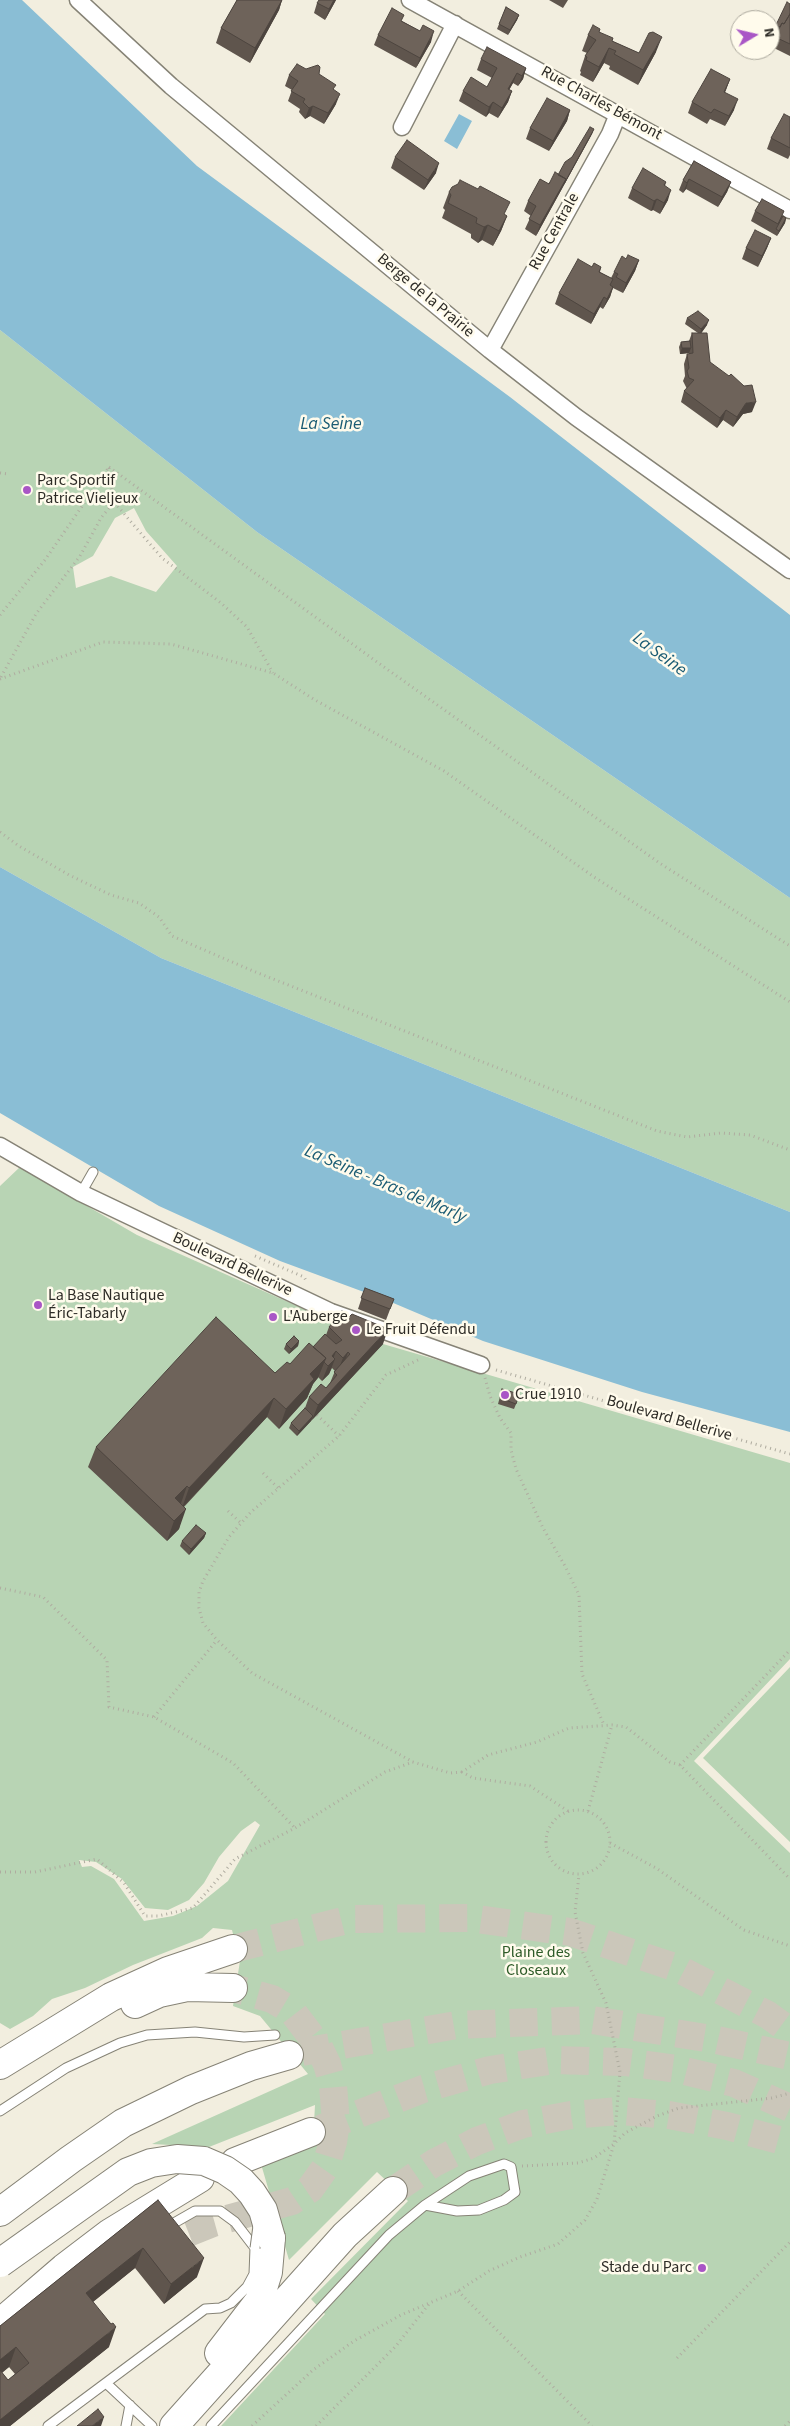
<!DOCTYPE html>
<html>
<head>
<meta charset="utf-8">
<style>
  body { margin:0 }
  #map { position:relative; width:790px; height:2426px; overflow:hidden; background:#f2eedf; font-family:"Source Sans 3",sans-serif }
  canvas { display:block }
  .north { position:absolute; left:730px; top:10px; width:50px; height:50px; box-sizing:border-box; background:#fffbec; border:1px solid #aba89d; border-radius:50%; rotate:81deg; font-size:14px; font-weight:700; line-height:20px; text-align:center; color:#2d2b26 }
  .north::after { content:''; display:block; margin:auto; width:18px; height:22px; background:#a956c6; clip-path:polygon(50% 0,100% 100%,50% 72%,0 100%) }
</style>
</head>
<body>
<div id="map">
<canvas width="790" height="2426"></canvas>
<div class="north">N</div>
</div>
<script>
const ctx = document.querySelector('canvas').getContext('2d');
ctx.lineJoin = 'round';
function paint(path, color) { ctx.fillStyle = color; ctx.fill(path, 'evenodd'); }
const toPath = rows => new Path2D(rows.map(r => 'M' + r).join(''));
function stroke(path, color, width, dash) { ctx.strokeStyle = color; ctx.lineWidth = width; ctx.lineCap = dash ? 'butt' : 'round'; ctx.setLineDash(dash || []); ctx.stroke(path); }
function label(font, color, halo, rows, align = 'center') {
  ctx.font = font + ' "Source Sans 3",sans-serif'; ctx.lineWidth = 5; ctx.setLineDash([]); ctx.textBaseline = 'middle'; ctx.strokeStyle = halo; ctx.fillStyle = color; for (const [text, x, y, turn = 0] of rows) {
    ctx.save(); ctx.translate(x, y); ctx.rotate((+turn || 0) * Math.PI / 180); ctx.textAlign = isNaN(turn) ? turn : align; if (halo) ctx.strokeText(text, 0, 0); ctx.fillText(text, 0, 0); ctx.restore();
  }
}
paint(toPath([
  [0,330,257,532,790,898,790,1212,161,958,0,867],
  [134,508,146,531,177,566,156,592,111,576,76,588,73,567,93,556,115,518],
  [20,1167,137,1235,383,1344,790,1463,790,1659,694,1761,790,1853,790,2426,221,2426,325,2314,311,2299,408,2201,377,2172,289,2260,261,2164,313,2142,315,2105,209,2147,152,2144,308,2074,260,2016,233,2006,240,1961,232,1930,213,1928,202,1938,133,1965,85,1988,52,1999,33,2016,10,2029,0,2023,0,1186],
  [255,1821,260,1825,228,1881,197,1906,173,1916,144,1921,114,1879,91,1866,82,1867,79,1860,96,1862,122,1879,145,1908,168,1910,189,1900,204,1883,219,1857,241,1831],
  [790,1667,790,1842,703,1758]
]), '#b8d4b4');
paint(toPath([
  [0,0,22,0,197,166,510,397,790,615,790,898,257,532,0,330],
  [459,114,472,121,457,149,444,141],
  [0,867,161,958,790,1212,790,1432,642,1392,483,1341,391,1302,280,1261,159,1206,0,1113]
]), '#8abed5');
stroke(toPath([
  [233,1949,351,1919,470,1918,570,1932,677,1968,768,2015,790,2031],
  [302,2052,457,2025,592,2020,712,2039,790,2056],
  [320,2129,423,2089,490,2070,554,2060,625,2062,677,2069,734,2083,790,2108],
  [393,2191,434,2163,477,2141,523,2124,571,2115,620,2111,669,2115,727,2126,790,2143],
  [152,2253,175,2238,213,2223,292,2201,310,2189,325,2168,333,2142,336,2123,333,2085,327,2064,318,2045,292,2011,272,1999,233,1988]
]), '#cbc7ba', 28, [28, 14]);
const lane = toPath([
  [81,1193,93,1172],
  [0,2111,66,2068,120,2043,147,2035,195,2032,244,2037,275,2035],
  [106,2383,152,2426],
  [48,2426,205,2309,220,2308,231,2303,247,2287,254,2274,255,2248,235,2222,220,2211,195,2211,167,2227],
  [126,2426,130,2405],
  [211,2426,389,2235,425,2205,469,2176,504,2164,511,2167,515,2192,504,2200,479,2210,457,2211,425,2205]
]);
const street = toPath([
  [78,0,171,86,490,350,576,417,790,570],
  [410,0,790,210],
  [402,127,455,24],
  [490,350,610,134,618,114],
  [0,1146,81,1193,331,1312,481,1365]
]);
const highway = toPath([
  [135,2004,159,1993,187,1987,233,1988],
  [0,2065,111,1997,168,1971,233,1949],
  [235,2162,311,2132],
  [0,2212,71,2159,123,2123,191,2090,251,2066,289,2055],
  [0,2323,64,2268,110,2233,200,2178],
  [219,2353,259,2301,268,2272,271,2238],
  [174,2426,345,2235,393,2191]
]);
stroke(lane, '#868376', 11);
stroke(street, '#868376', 19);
stroke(highway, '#868376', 30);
stroke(toPath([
  [109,467,384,667,661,864,790,946],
  [109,468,114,502,162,558,221,603,247,627,273,673],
  [0,473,9,474],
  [0,615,45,560,109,467],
  [1,677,36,614,80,556,101,518,114,502],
  [0,679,103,642,171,644,273,673,315,700,444,771,594,877,790,1002],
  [0,832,19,846,69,875,111,895,139,903,159,917,172,936,253,971,657,1131,687,1137,721,1133,750,1135,790,1150],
  [255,1256,304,1277,307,1282],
  [418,1360,386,1375,339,1436,251,1512,229,1537,203,1581,199,1592,199,1608,203,1623,217,1640,252,1673,413,1762,450,1773,462,1772],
  [496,1370,790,1454],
  [485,1378,490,1396,500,1418,511,1433,511,1450,516,1469,543,1528,565,1566,579,1595,582,1674,604,1725],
  [317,1415,339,1436],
  [263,1473,279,1489],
  [228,1511,241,1523],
  [0,1588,43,1597,107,1660,109,1707,154,1717,233,1763,295,1828],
  [154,1717,217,1640],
  [680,1765,790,1650],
  '546 1842a32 32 0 1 1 64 0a32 32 0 1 1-64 0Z',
  [568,1811,530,1786,473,1778,462,1772,488,1755,537,1742,569,1728,612,1725,626,1727,670,1762,680,1765,790,1879],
  [588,1811,612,1725],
  [610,1843,656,1868,744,1930,790,1946],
  [0,1872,35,1872,97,1859,124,1883,145,1916,158,1916,193,1908,235,1859,295,1828,385,1772,413,1762],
  [522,2166,578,2163,594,2158,614,2144,625,2133,657,2116,679,2108,772,2098,790,2093],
  [458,2291,592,2426],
  [677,2358,790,2242],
  [252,2426,313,2370,354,2341,401,2315,458,2291,489,2271,520,2257,558,2244,585,2220,597,2199,614,2144,620,2072,606,2003,583,1953,575,1912,579,1875],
  [316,2426,396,2346,429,2304],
  [785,2426,790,2421]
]), '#afaca0', 3, [1, 4]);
stroke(lane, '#fff', 9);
stroke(street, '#fff', 16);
stroke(highway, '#fff', 28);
const laneBridge = toPath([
  [255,2248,258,2226]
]);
const highwayBridge = toPath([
  [0,2263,128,2172,151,2163,177,2159,204,2161,225,2170,241,2181,252,2193,263,2210,271,2238]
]);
stroke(laneBridge, '#868376', 11, []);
stroke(highwayBridge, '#868376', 30, []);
stroke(laneBridge, '#fff', 9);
stroke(highwayBridge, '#fff', 28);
paint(toPath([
  [237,0,282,0,279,10,250,63,216,43,221,28],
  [336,0,325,20,314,13,317,3],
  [549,0,568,0,563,8],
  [790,4,790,56,772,47,777,32,774,30,776,25],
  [506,7,519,15,517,20,508,35,497,29],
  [402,21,420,31,431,42,416,68,374,45,378,35],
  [599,32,612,41,639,53,656,52,638,85,609,69,610,66,604,63,593,82,580,75,581,72,580,71,585,56,587,53,582,51,588,35],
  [481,59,526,68,523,79,518,86,513,83,509,90,512,91,508,102,498,118,489,113,486,117,459,101,463,91,487,87,492,78,477,70],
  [306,69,319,74,334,90,336,104,324,124,310,116,305,119,299,112,300,109,288,101,292,90,285,86,289,75],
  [730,79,725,92,734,110,725,126,710,119,707,124,688,113,692,102],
  [570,110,567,121,549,151,526,139,530,128],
  [790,117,790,155,788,159,767,149,771,138],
  [594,129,592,134,536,236,525,229,531,216,524,211,528,201,558,175],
  [395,157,436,173,424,190,391,168],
  [694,161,731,182,727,192,718,207,686,189,683,193,679,190,683,180],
  [666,182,665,186,668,200,660,214,653,210,651,211,628,198,632,188],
  [449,192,507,216,501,231,493,246,482,240,478,243,471,238,471,234,442,218,445,210,443,208],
  [755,211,783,216,786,218,785,223,777,236,751,221],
  [771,238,767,248,758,267,742,259,746,248],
  [626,259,639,260,635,271,623,293,613,288,610,297,603,309,600,307,591,324,555,304,559,293,592,267,601,267,600,272,611,278,614,272],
  [687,318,707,325,701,333,710,362,752,412,743,414,733,427,723,420,717,428,681,402,684,391,687,389,683,381,685,376,684,364,687,354,689,354,689,353,680,354,679,347,681,342,689,341,692,333,698,333,685,324],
  [365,1288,394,1299,386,1320,358,1309],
  [329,1327,383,1344,297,1436,289,1428,291,1423,305,1408,309,1397,326,1388,330,1383,335,1371,332,1368,329,1374,322,1381,318,1377,313,1384,307,1398,279,1429,267,1417,184,1507,179,1529,167,1541,88,1467,96,1447,275,1373,290,1364,313,1347,326,1335],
  [299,1341,298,1346,289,1354,284,1349,286,1344],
  [502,1389,516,1404,514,1409,498,1404],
  [206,1533,204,1538,189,1555,180,1546,182,1541],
  [158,2200,197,2277,164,2304,135,2268,93,2302,109,2347,10,2426,0,2426,0,2326],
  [9,2367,15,2374,8,2380,2,2373]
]), '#5f554d');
paint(toPath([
  [282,0,279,10,250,63,255,48],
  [334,0,336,0,325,20,329,9],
  [519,15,517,20,508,35,510,30],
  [434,31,431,42,416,68,420,58],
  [662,37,656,52,638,85,643,70],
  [609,48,604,63,593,82,599,67],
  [526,68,523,79,518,86,522,76],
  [517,73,513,83,504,99,508,89],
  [730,79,726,90,720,102,724,92],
  [512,91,508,102,498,118,502,108],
  [340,94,336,104,324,124,328,113],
  [738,99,734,110,725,126,729,116],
  [493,102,489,113,486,117,489,107],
  [313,106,310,116,305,119,309,108],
  [570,110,567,121,549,151,553,141],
  [594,129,592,134,536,236,540,225],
  [439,163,436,173,424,190,428,180],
  [689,179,686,189,683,193,687,183],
  [731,182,727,192,718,207,722,197],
  [671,190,668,200,660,214,664,203],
  [657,199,653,210,651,211,654,201],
  [507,216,501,231,493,246,499,231],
  [786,218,785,223,777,236,779,231],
  [488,225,482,240,478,243,484,227],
  [771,238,767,248,758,267,762,256],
  [639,260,635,271,623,293,626,283],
  [613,287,610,297,603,309,607,299],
  [604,297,600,307,591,324,594,314],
  [709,320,707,325,700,335,701,329],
  [682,348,691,348,689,353,680,354],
  [756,402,752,412,743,414,733,427,737,417,746,403],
  [726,410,723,420,717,428,720,418],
  [388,1329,383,1344,312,1420,318,1405],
  [299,1341,298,1346,289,1354,291,1349],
  [336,1351,332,1362,335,1359,329,1374,322,1381,332,1356],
  [348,1352,343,1367,337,1373,343,1358],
  [326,1358,318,1378,313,1384,307,1398,279,1429,286,1409,310,1374],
  [274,1398,267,1417,182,1508,189,1488],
  [313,1416,311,1421,297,1436,299,1431],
  [187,1486,180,1506,175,1498],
  [186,1509,179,1529,167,1541,174,1521],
  [206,1533,204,1538,189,1555,191,1549],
  [143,2248,135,2268,79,2313,86,2293],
  [204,2258,197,2277,164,2304,171,2284],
  [116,2327,109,2347,10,2426,0,2426,0,2420],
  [16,2347,9,2367,0,2374,0,2360],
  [104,2417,101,2426,92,2426]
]), '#4d453f');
const building = toPath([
  [237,0,282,0,255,48,221,28,237,0],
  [319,0,334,0,329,9,317,3,319,0],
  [787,2,790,4,790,14,784,24,782,23,780,27,776,25,787,2],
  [506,7,519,15,510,30,499,24,506,7],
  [392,8,404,15,401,21,420,31,423,25,434,31,420,58,378,35,392,8],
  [790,14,790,44,775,37,782,23,784,24,790,14],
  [593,25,600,29,599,32,613,38,612,41,639,53,649,33,653,32,662,37,643,70,614,54,616,51,609,48,599,67,586,60,587,57,585,56,596,40,588,35,593,25],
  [487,47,526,68,522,76,517,73,508,89,512,91,502,108,493,102,489,107,463,91,471,77,487,87,497,68,481,59,487,47],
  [297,64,306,69,318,65,320,67,319,74,336,85,333,89,340,94,328,113,313,106,309,108,303,102,305,99,291,91,298,81,289,75,297,64],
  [711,69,730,79,724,92,738,99,729,116,714,109,711,113,692,102,711,69],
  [547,98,570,110,553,141,530,128,547,98],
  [784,114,790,117,790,148,771,138,784,114],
  [590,127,594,129,564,184,566,179,558,175,565,162,572,157,590,127],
  [407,140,439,163,428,180,395,157,407,140],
  [694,161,731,182,722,197,689,179,687,183,683,180,694,161],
  [643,168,666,182,664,185,671,190,664,203,657,199,654,201,632,188,643,168],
  [555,172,566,179,540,225,529,219,536,206,528,201,540,179,549,184,555,172],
  [460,180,478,189,480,186,510,202,504,214,507,216,499,231,488,225,484,227,476,223,477,218,448,203,451,195,449,192,452,187,458,184,460,180],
  [762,199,784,211,778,224,755,211,762,199],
  [783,216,786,218,779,231,776,229,783,216],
  [755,230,771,238,762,256,746,248,755,230],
  [628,255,639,260,626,283,616,277,618,274,614,272,622,256,626,259,628,255],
  [578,259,592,267,594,263,601,267,599,272,613,279,610,285,613,287,607,299,604,297,594,314,559,293,578,259],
  [698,311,709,320,701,329,687,318,698,311],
  [692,333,707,333,710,362,729,376,731,374,744,386,752,385,756,402,746,403,737,417,726,410,720,418,684,391,694,380,689,378,687,371,689,368,687,354,693,353,692,333],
  [690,341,691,348,682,348,681,342,690,341],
  [365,1288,394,1299,390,1309,361,1298,365,1288],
  [342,1311,349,1317,352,1314,388,1329,318,1405,309,1397,321,1384,326,1388,337,1375,334,1372,350,1354,348,1352,343,1358,336,1351,332,1356,335,1359,328,1366,324,1362,326,1358,313,1347,325,1334,336,1344,342,1340,329,1327,342,1311],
  [216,1317,275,1373,287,1362,290,1364,309,1343,326,1358,310,1374,314,1379,286,1409,274,1398,189,1488,187,1486,175,1498,186,1509,174,1521,96,1447,216,1317],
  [294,1336,299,1341,291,1349,286,1344,294,1336],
  [502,1389,519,1394,516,1404,500,1398,502,1389],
  [305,1408,313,1416,299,1431,291,1423,305,1408],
  [196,1525,206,1533,191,1549,182,1541,196,1525],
  [158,2200,204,2258,171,2284,143,2248,86,2293,111,2324,113,2323,116,2327,0,2420,0,2370,8,2380,29,2363,16,2347,0,2360,0,2326,158,2200],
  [98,2409,104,2417,92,2426,77,2426,98,2409]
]);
paint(building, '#6e635a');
stroke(building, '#4d453f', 1);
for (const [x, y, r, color] of [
  [27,490,5,"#a956c6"],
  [38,1305,5,"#a956c6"],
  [273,1317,5,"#a956c6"],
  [356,1330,5,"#a956c6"],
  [505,1395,5,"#a956c6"],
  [702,2268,5,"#a956c6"]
]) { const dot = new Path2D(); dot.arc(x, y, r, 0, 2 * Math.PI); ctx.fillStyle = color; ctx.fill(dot); stroke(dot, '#fffbec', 2); }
label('16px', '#2d2b26', '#fffbec', [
  ["Rue Charles Bémont",601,104,29],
  ["Rue Centrale",555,232,-61],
  ["Berge de la Prairie",425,296,40],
  ["Boulevard Bellerive",232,1265,25],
  ["Boulevard Bellerive",669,1419,16]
]);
label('16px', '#2d2b26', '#fffbec', [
  ["Parc Sportif",37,481],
  ["Patrice Vieljeux",37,499],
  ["La Base Nautique",48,1296],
  ["Éric-Tabarly",48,1314],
  ["L'Auberge",283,1317],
  ["Le Fruit Défendu",366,1330],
  ["Crue 1910",515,1395],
  ["Stade du Parc",692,2268,"right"]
], 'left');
label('16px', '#2e5b28', '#fffbec', [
  ["Plaine des",536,1953],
  ["Closeaux",536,1971]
]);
label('italic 18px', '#1a5b73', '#fffbec', [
  ["La Seine",331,425],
  ["La Seine",659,655,36],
  ["La Seine - Bras de Marly",385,1185,23]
]);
</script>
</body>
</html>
